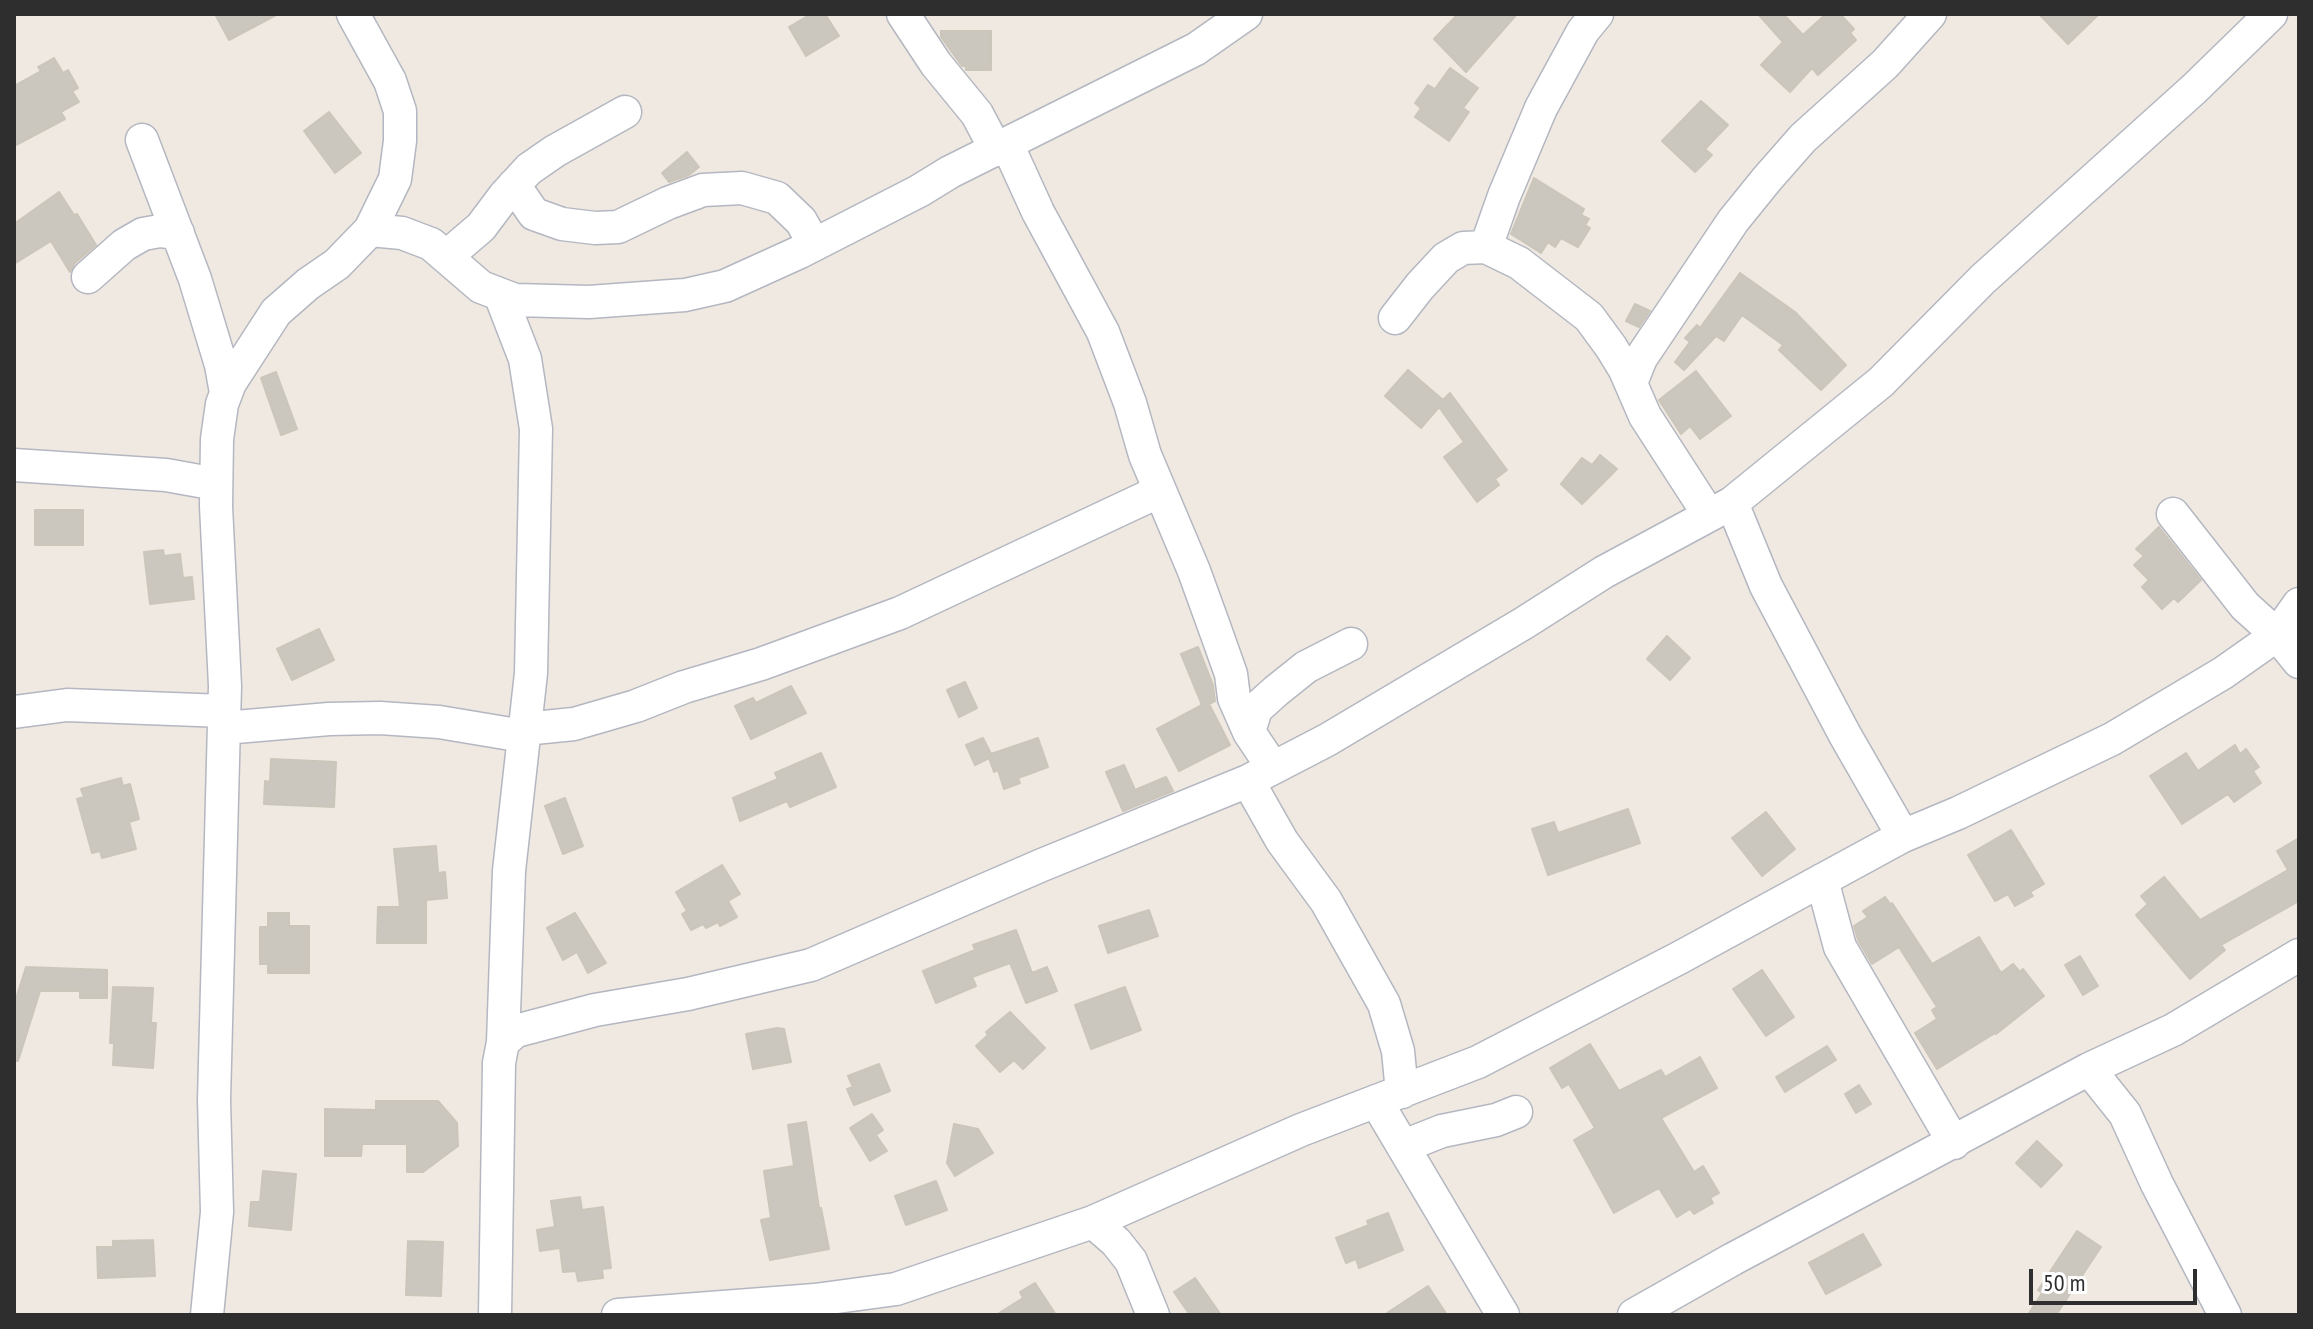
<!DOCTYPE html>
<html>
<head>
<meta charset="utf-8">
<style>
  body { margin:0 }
  #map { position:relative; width:2313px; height:1329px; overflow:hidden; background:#efe9e1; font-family:"PT Sans Narrow",sans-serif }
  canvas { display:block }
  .frame { position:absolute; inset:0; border:16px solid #2e2e2e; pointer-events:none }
  .scale { position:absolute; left:2029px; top:1269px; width:168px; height:36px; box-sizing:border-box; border:4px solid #2e2e2e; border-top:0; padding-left:10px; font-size:24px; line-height:28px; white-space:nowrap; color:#2e2e2e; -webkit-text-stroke:6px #fff; paint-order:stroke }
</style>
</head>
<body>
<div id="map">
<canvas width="2313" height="1329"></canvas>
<div class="frame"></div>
<div class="scale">50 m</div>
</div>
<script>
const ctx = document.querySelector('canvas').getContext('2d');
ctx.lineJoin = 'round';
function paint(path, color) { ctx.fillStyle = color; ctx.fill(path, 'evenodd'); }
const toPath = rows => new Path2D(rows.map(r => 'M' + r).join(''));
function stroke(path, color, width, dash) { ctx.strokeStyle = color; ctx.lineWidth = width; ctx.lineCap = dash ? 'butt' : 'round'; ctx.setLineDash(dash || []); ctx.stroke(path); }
const building = toPath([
  [215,14,278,14,229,40,215,14],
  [811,14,825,14,839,36,806,56,789,27,811,14],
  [1458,14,1517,14,1466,72,1434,39,1458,14],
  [1758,14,1783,14,1803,35,1826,14,1840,14,1854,29,1850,33,1856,40,1818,75,1812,68,1790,92,1761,65,1783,42,1758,14],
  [2039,14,2099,14,2068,44,2039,14],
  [941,31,991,31,991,70,966,70,966,66,962,66,941,37,941,31],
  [54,58,63,73,68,70,78,88,72,91,79,102,61,112,65,119,14,146,14,86,41,71,38,67,54,58],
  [1450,68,1478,88,1463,108,1469,112,1449,141,1415,117,1421,108,1415,103,1428,85,1435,89,1450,68],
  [1701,101,1728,125,1705,149,1712,155,1695,172,1662,141,1701,101],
  [329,112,361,153,335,173,304,131,329,112],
  [687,152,699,167,689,175,669,182,662,173,687,152],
  [1534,178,1584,209,1581,215,1589,219,1585,225,1590,228,1578,247,1561,238,1555,247,1548,242,1541,253,1511,234,1534,178],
  [59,192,74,215,77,214,96,245,75,263,70,272,51,241,14,264,14,224,59,192],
  [1740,273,1795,312,1846,365,1821,390,1779,350,1783,345,1742,315,1724,341,1716,336,1684,370,1675,362,1690,342,1685,338,1697,325,1700,328,1740,273],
  [1635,304,1650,311,1639,327,1626,321,1635,304],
  [1408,370,1443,400,1450,393,1507,470,1495,479,1499,485,1477,502,1444,457,1464,442,1439,407,1421,428,1385,396,1408,370],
  [1696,371,1731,416,1700,439,1690,426,1681,434,1659,400,1696,371],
  [276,372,297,429,281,435,261,378,276,372],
  [1600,455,1617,469,1582,504,1561,484,1582,458,1592,465,1600,455],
  [35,510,83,510,83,545,35,545,35,510],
  [2159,527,2201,580,2178,602,2174,598,2162,609,2142,587,2149,580,2134,565,2144,556,2136,549,2159,527],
  [163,550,164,556,180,554,183,578,192,577,194,599,150,604,144,552,163,550],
  [319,629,334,660,292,680,277,649,319,629],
  [1667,636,1690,658,1670,680,1647,659,1667,636],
  [1198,647,1213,685,1215,701,1209,704,1230,745,1179,771,1157,729,1202,705,1181,654,1198,647],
  [965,682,977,708,959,717,947,690,965,682],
  [791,686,806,713,751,739,735,706,753,698,756,703,791,686],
  [983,738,991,754,1038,738,1048,767,1018,778,1020,783,1004,789,998,770,994,772,989,758,975,765,966,745,983,738],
  [2235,745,2240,754,2246,749,2259,767,2253,771,2261,783,2234,802,2228,794,2182,824,2150,776,2186,753,2198,771,2235,745],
  [821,753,836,787,790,807,787,801,740,821,733,798,778,779,775,773,821,753],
  [271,759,336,762,334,807,264,804,265,781,270,782,271,759],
  [1124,765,1135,790,1166,777,1173,791,1123,811,1106,772,1124,765],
  [121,778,123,786,130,784,139,819,129,822,136,849,102,858,100,851,92,853,77,799,84,797,81,789,121,778],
  [565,798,583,846,563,854,545,806,565,798],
  [1628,809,1640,843,1548,875,1532,829,1554,822,1558,833,1628,809],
  [1766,812,1795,849,1762,876,1732,838,1766,812],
  [2011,830,2044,884,2030,892,2033,896,2015,906,2008,894,1995,901,1968,855,2011,830],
  [2299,838,2299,901,2221,945,2225,950,2190,979,2136,915,2148,904,2141,896,2164,877,2200,920,2288,870,2277,851,2299,838],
  [436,846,438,873,445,872,447,898,426,900,426,943,377,943,378,907,400,907,394,849,436,846],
  [722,865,740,894,728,901,737,917,720,926,718,922,706,928,703,924,691,930,682,914,687,911,676,892,722,865],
  [1885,897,1891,905,1892,903,1932,964,1979,937,2001,973,2013,964,2020,972,2023,969,2044,996,1996,1034,1995,1033,1937,1069,1915,1033,1937,1019,1932,1010,1937,1007,1899,947,1872,964,1858,940,1854,926,1868,917,1863,911,1885,897],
  [1149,910,1158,936,1108,953,1099,926,1149,910],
  [268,913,289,913,289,926,309,926,309,973,268,973,268,964,260,964,260,927,268,927,268,913],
  [575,913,606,963,588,973,577,952,563,960,547,928,575,913],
  [1016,930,1032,973,1047,967,1057,991,1026,1003,1010,963,972,977,976,986,936,1003,923,971,975,950,973,945,1016,930],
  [2080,956,2098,986,2083,995,2065,965,2080,956],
  [26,967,107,970,107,998,80,998,80,991,40,991,18,1061,14,1061,14,1005,26,967],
  [1762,970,1794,1017,1766,1036,1733,989,1762,970],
  [113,987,153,988,151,1023,156,1023,153,1068,113,1065,114,1043,110,1043,113,987],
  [1125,987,1141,1030,1091,1049,1075,1005,1125,987],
  [1010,1012,1045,1048,1023,1069,1014,1060,1000,1072,976,1046,988,1035,986,1032,1010,1012],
  [777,1028,784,1029,791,1062,753,1069,746,1034,777,1028],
  [1590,1044,1619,1091,1661,1070,1665,1077,1700,1057,1717,1088,1661,1118,1694,1172,1703,1166,1719,1193,1710,1198,1713,1203,1694,1214,1690,1209,1677,1217,1659,1188,1614,1213,1574,1140,1595,1128,1569,1084,1562,1088,1550,1068,1590,1044],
  [1827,1046,1836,1060,1785,1092,1776,1077,1827,1046],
  [879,1064,890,1091,854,1105,847,1089,853,1087,848,1076,879,1064],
  [1859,1085,1871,1104,1856,1113,1845,1094,1859,1085],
  [376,1101,438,1101,457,1123,458,1146,423,1172,407,1172,407,1144,362,1144,361,1156,325,1156,325,1109,376,1110,376,1101],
  [872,1114,883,1130,876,1135,887,1151,870,1161,850,1128,872,1114],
  [806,1122,819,1208,821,1208,829,1249,770,1260,761,1220,771,1218,764,1171,794,1166,788,1125,806,1122],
  [954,1124,978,1129,993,1153,955,1176,947,1163,954,1124],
  [2037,1141,2062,1165,2041,1187,2016,1163,2037,1141],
  [263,1171,296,1174,291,1230,249,1226,251,1202,260,1202,263,1171],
  [936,1181,947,1210,906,1225,895,1196,936,1181],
  [580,1197,582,1210,603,1207,611,1268,602,1269,603,1278,578,1281,576,1271,563,1272,560,1248,540,1251,537,1230,555,1227,551,1201,580,1197],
  [1388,1213,1403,1250,1359,1268,1356,1259,1346,1263,1336,1238,1369,1225,1367,1221,1388,1213],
  [2077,1231,2101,1247,2056,1315,2028,1315,2042,1293,2038,1290,2077,1231],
  [1863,1234,1881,1265,1826,1294,1809,1263,1863,1234],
  [153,1240,155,1276,98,1278,97,1247,113,1247,113,1241,153,1240],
  [408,1241,443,1242,441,1296,406,1295,408,1241],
  [1195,1278,1221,1315,1190,1315,1174,1292,1195,1278],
  [1035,1283,1056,1315,996,1315,1023,1298,1020,1292,1035,1283],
  [1428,1286,1447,1315,1384,1315,1428,1286]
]);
paint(building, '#cbc7bf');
stroke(building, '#cbc5ba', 2);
const minor = toPath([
  [903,14,936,64,977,114,996,150],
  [142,140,195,279,221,365,226,393],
  [1007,144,1038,212,1103,332,1130,403,1145,455,1194,571,1215,629,1231,674,1234,698,1249,732,1273,768],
  [514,185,534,214,562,224,595,228,618,227,668,203,703,190,742,188,777,198,801,221,814,244],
  [370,230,402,233,431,244,481,287,515,300,589,302,685,295,725,286,800,252,919,191,950,172,1196,49,1246,14],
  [1486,247,1504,196,1541,108,1583,31,1597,14],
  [447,256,481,227,505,195,529,169,555,151,625,112],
  [88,277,124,245,143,234,160,231,178,233],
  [501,297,525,359,536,429,531,673,509,871,503,1042],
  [1395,318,1420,286,1446,258,1463,248,1486,247,1519,263,1589,317,1611,347,1625,370,1645,416,1709,515],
  [1631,383,1641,358,1733,221,1767,179,1803,138,1885,64,1930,14],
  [14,465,166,475,216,484],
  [1732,503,1766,586,1845,735,1903,836],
  [2173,514,2245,606,2277,635,2299,662],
  [14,712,67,705,224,711],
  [224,728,329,719,380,718,439,722,523,736],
  [524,729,574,724,636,706,684,687,761,664,900,613,1160,491],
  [1249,732,1256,709,1276,691,1306,667,1351,644],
  [1248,781,1282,841,1326,901,1384,1004,1398,1051,1402,1092],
  [1822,880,1840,947,1954,1143],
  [2089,1069,2125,1114,2157,1184,2225,1315],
  [1376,1101,1503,1315],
  [1404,1146,1442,1131,1496,1120,1516,1112],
  [1093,1222,1116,1242,1131,1261,1153,1315],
  [207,1315,217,1212,214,1100,225,686,216,506,217,439,222,404,230,383,276,312,308,284,337,264,370,230,395,179,400,141,400,111,390,81,353,14],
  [495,1315,499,1063,503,1042,516,1031,595,1010,688,994,811,965,1042,865,1248,781,1327,740,1524,623,1604,572,1732,503,1881,382,1983,279,2194,89,2271,14],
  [618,1315,815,1300,896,1289,1093,1222,1301,1130,1478,1062,1679,958,1903,836,1958,813,2112,739,2223,673,2277,635,2299,604],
  [1634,1315,1733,1259,2089,1069,2173,1030,2299,955]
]);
stroke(minor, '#b4b7c1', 35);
stroke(minor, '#fff', 32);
</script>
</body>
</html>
